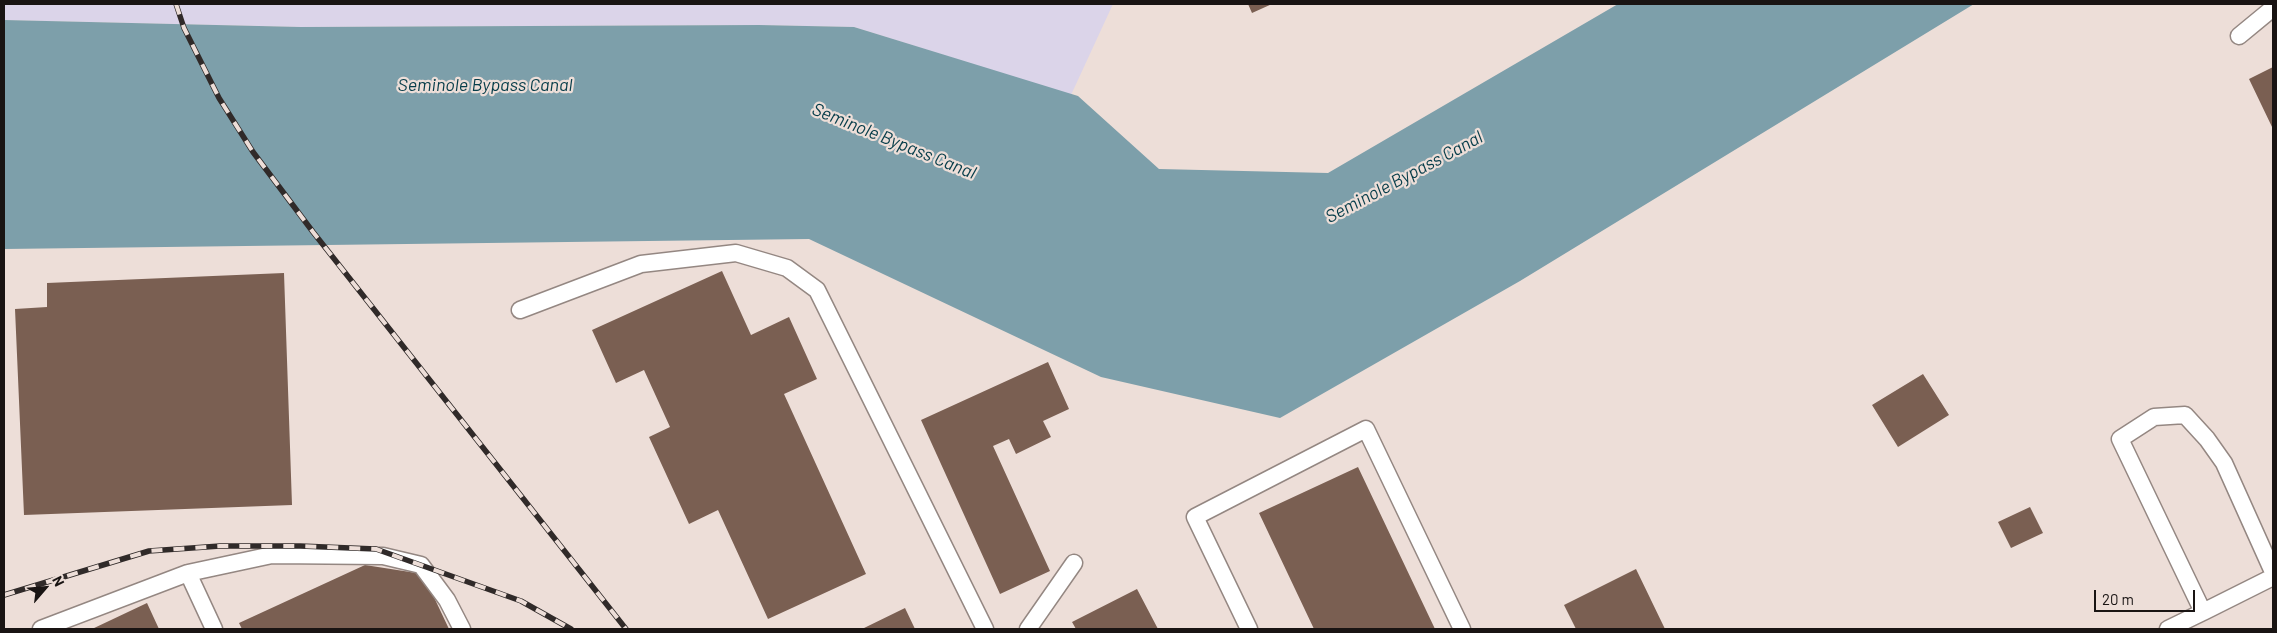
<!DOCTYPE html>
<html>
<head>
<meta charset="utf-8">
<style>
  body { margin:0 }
  #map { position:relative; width:2277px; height:633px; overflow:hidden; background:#edded8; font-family:Barlow,sans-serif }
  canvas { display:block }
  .frame { position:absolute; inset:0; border:5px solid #191413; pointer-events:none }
  .north { position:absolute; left:20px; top:563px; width:50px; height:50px; -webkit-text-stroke:4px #edded8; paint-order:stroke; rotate:63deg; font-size:14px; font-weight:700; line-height:20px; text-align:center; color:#191413 }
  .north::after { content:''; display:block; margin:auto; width:18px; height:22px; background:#191413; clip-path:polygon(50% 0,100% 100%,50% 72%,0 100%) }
  .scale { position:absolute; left:2094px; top:590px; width:101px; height:22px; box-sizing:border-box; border:2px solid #191413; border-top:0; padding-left:6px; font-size:15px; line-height:18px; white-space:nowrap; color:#191413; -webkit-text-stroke:4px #edded8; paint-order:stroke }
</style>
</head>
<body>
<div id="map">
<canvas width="2277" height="633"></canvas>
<div class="frame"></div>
<div class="north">N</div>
<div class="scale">20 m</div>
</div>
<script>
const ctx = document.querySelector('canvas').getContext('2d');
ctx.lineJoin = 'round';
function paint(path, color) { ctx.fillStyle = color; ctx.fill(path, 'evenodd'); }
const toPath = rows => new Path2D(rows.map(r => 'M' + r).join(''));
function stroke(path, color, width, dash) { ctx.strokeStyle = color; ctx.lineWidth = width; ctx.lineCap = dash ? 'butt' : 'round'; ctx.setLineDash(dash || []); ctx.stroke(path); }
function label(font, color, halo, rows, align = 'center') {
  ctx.font = font + ' Barlow,sans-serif'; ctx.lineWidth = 4.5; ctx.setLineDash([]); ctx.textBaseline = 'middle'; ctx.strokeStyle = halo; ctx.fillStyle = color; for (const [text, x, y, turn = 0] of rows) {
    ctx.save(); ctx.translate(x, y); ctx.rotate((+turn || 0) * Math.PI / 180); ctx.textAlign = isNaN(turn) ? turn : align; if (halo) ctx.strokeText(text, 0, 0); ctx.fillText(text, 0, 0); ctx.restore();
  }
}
paint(toPath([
  [4,4,1113,4,1071,95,854,27,759,25,301,27,4,20]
]), '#dbd4e9');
paint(toPath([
  [1618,4,1974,4,1520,281,1280,418,1101,377,809,239,4,249,4,20,301,27,759,25,854,27,1078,96,1159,169,1328,173]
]), '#7d9faa');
paint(toPath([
  [1248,4,1272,4,1252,13],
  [2273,67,2273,129,2249,79],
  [722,271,751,335,789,317,817,379,784,394,866,574,768,619,718,510,689,524,649,437,670,427,644,370,616,383,592,330],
  [284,273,292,505,24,515,15,309,47,307,47,283],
  [1048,362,1069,409,1043,421,1051,437,1016,454,1009,439,993,446,1050,571,1000,594,921,420],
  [1923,374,1949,415,1898,447,1872,405],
  [1358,467,1435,629,1314,629,1259,513],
  [2030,507,2043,533,2011,548,1998,522],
  [365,565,423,574,449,629,242,629,239,623],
  [1636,569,1665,629,1576,629,1564,605],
  [1137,589,1158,629,1076,629,1072,622],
  [147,603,159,629,92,629],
  [905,608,915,629,862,629]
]), '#7a5f52');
const service = toPath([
  [2239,36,2273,8],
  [520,310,641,264,736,253,787,268,817,290,985,629],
  [2273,572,2224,463,2207,439,2185,415,2154,417,2120,439,2203,612,2273,577],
  [188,573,272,555,383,556,421,565,447,600,462,629],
  [41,629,188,573,214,629],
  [1028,629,1074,563],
  [1249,629,1195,517,1366,429,1462,629],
  [2168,629,2203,612]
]);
stroke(service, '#948782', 19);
stroke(service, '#fff', 16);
const rail = toPath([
  [176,4,184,28,219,98,253,152,313,232,626,629],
  [4,595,149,551,220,546,300,546,376,549,521,601,571,629]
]);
stroke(rail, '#302a29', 5.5);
stroke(rail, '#edded8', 4, [11]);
label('italic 18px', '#053c49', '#edded8', [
  ["Seminole Bypass Canal",485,85],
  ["Seminole Bypass Canal",894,141,22],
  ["Seminole Bypass Canal",1404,177,-28]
]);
</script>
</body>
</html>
